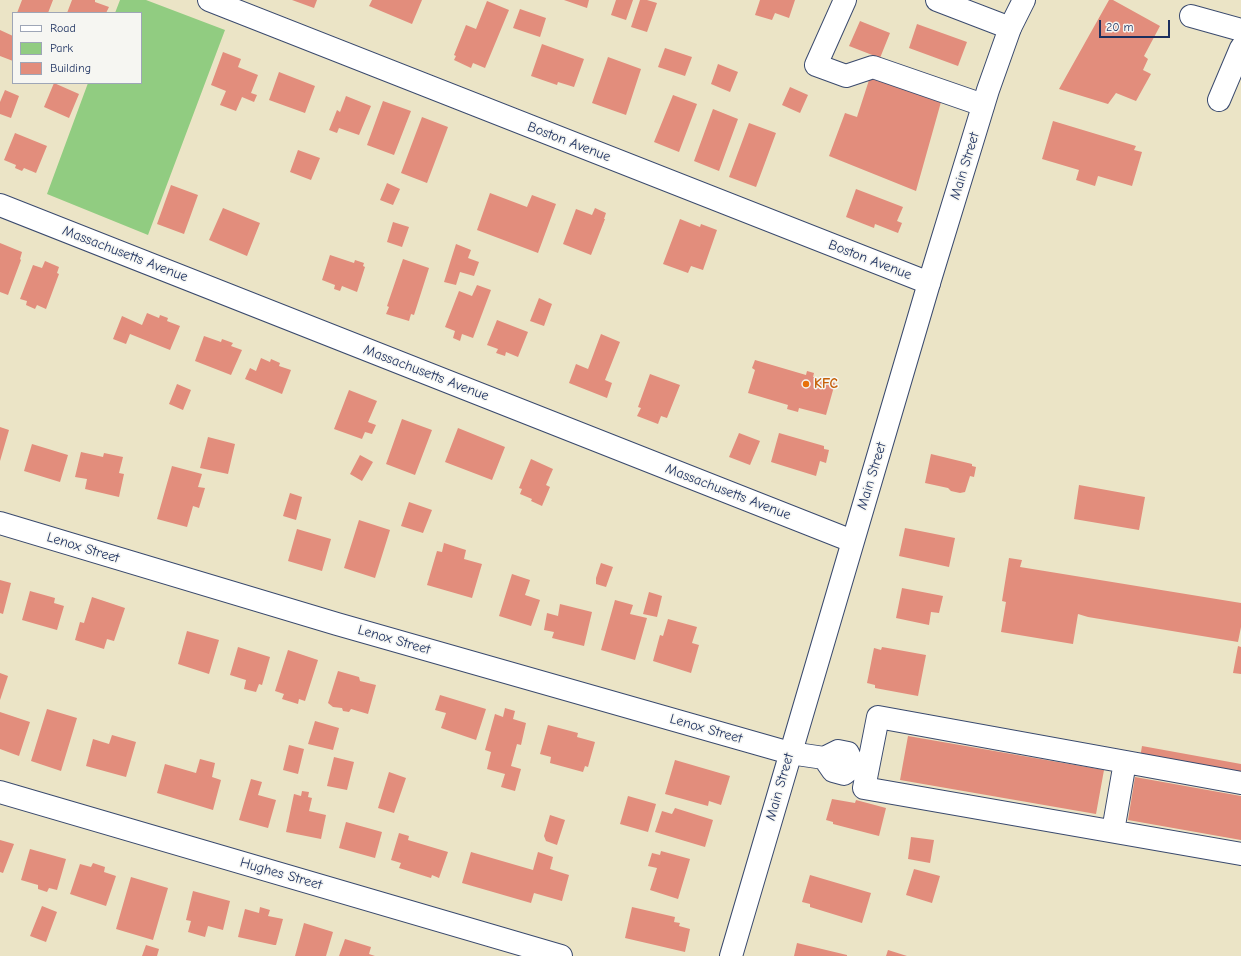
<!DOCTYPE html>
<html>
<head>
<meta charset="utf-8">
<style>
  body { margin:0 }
  #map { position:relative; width:1241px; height:956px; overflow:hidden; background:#ebe4c6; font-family:"Comic Neue",sans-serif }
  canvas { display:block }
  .legend { position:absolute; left:12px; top:12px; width:130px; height:72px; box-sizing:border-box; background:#f6f6f2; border:1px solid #9ea6b7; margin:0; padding:5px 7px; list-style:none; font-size:12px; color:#1b2f5e }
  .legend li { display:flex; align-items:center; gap:8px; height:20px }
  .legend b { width:20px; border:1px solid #9ea6b7 }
  .scale { position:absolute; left:1099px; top:20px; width:71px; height:18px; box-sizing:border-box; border:2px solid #1b2f5e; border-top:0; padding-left:5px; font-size:12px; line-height:14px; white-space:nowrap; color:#1b2f5e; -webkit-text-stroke:3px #f6f6f2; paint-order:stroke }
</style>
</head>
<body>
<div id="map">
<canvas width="1241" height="956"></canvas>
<ul class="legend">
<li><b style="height:5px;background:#fff"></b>Road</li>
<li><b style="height:11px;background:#91cc81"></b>Park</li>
<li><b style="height:11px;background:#e28d7c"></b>Building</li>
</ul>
<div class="scale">20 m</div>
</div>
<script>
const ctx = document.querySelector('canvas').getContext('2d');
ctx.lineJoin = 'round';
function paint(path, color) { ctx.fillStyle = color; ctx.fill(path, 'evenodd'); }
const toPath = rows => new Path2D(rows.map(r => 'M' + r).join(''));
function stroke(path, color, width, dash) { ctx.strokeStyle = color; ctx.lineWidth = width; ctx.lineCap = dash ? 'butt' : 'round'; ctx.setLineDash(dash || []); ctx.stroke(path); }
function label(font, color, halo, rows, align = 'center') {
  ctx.font = font + ' "Comic Neue",sans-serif'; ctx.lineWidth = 3; ctx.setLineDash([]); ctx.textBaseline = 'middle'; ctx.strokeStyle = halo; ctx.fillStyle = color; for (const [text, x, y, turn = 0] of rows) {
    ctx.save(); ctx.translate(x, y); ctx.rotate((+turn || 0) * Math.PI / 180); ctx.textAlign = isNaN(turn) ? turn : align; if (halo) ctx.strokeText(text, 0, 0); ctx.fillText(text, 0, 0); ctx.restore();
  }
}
paint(toPath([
  [120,0,146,0,225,30,148,235,47,194,88,83,141,83,141,13,115,13]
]), '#91cc81');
paint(toPath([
  [22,0,53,0,48,13,17,13],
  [72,0,95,0,95,2,109,7,106,13,67,13],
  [292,0,317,0,314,8],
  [372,0,422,0,412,24,369,6],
  [564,0,589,0,587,8],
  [616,0,633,0,626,20,611,15],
  [640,0,647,0,657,3,647,32,631,27],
  [760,0,795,0,789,18,775,13,772,20,755,15],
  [1109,0,1113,0,1160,26,1144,56,1148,59,1143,70,1151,74,1136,101,1116,93,1108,104,1059,89],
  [487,1,509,10,485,68,473,63,471,68,454,60,456,56,454,55,466,25,476,29],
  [520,9,546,18,540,37,513,28],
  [860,21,890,33,880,58,849,46],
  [917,24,967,42,958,66,909,48],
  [0,30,13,36,13,61,0,56],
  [542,44,584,59,574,87,558,82,557,85,531,76],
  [665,48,692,57,685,76,658,67],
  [223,52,241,59,238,67,258,75,251,93,257,95,254,102,242,97,236,111,220,105,226,91,211,85],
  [608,57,641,69,626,115,592,103],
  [718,64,738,72,730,92,711,84],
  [279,72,315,86,305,113,269,100],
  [870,77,941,102,916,191,829,156,845,113,857,117],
  [54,83,79,94,69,118,44,107],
  [790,87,808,95,800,113,782,105],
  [5,90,19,96,11,118,0,114,0,102],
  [673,95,697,104,679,152,654,142],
  [346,96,371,106,359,135,339,128,337,133,329,130,337,110,340,112],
  [383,101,411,111,394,155,367,145],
  [713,109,738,119,719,171,694,161],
  [422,117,448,127,427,183,401,173],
  [1053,121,1136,146,1134,150,1142,152,1132,186,1098,176,1095,186,1076,180,1079,170,1042,159],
  [749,123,776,133,756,187,729,177],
  [15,133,47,146,36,173,24,168,22,171,15,168,16,165,4,160],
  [298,150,320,158,311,180,290,172],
  [387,183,400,189,393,205,380,200],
  [171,185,198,195,184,234,157,224],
  [856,189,903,207,897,221,902,223,898,233,875,224,874,228,846,217],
  [490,193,527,207,532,195,556,204,538,253,477,230],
  [223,208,260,223,247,256,209,240],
  [595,208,606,213,604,219,605,219,591,255,563,244,576,209,592,215],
  [680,219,700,227,701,224,717,230,703,270,691,266,688,273,663,264],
  [393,222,409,227,402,247,387,242],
  [0,243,22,252,20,259,21,260,8,295,0,292],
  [456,244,471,250,468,258,479,262,474,276,460,272,456,285,444,282],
  [330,255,354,263,355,260,364,263,363,266,365,267,357,292,342,286,340,291,334,289,335,285,322,280],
  [403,259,429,268,414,315,411,314,409,321,386,314,389,307,387,306],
  [45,261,59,267,57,273,59,274,46,309,37,305,35,309,26,305,27,301,20,299,33,265,42,268],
  [477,285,491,290,473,338,462,334,460,341,453,338,455,331,445,327,459,291,472,296],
  [539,298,552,304,544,326,530,321],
  [147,313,159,318,160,315,168,318,167,321,180,326,170,350,130,334,126,344,113,339,122,316,142,325],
  [497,320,528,332,518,357,506,352,505,356,496,353,498,349,487,345],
  [601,334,620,342,605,380,612,383,607,398,569,383,576,364,588,369],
  [204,336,221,342,222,339,233,343,231,346,242,350,231,375,195,361],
  [261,358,270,362,271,359,280,363,279,366,291,370,282,394,245,379,250,368,256,371],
  [755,360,806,375,807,371,814,373,813,377,835,383,826,415,799,408,798,412,787,409,788,405,748,393,755,370,752,368],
  [650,374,680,385,667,418,661,416,658,424,637,416,641,408,638,407],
  [177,384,191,390,183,410,169,404],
  [349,390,377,401,368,422,376,425,372,434,365,432,362,439,334,429],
  [402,419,432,430,415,475,386,464],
  [0,427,9,430,0,461],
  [458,428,505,447,492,480,445,462],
  [739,433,760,441,750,465,729,457],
  [779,433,824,446,824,449,829,450,826,463,820,461,816,476,771,462],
  [208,437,235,444,228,474,200,468],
  [32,444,68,455,60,482,24,471],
  [81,452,103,457,104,453,123,457,119,473,124,474,119,497,85,489,87,479,75,477],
  [931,454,972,464,972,466,976,467,974,477,970,476,965,492,960,493,951,491,948,488,925,483],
  [360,455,373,462,362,481,350,474],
  [531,459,553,469,546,485,550,487,542,506,531,501,532,499,520,494,522,489,519,488],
  [172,466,202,474,198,487,205,488,199,508,193,506,187,527,157,519],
  [1079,485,1145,497,1139,530,1074,519],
  [290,493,302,497,296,520,283,516],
  [409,502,432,510,423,533,401,526],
  [359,520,390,530,375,578,344,568],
  [905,528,955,538,949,567,899,556],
  [297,529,331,539,322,571,288,561],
  [444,543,466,550,464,559,482,564,472,598,427,585,437,551,442,552],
  [1009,558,1022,560,1020,567,1241,603,1241,627,1238,642,1088,617,1078,614,1073,644,1001,632,1006,602,1002,601],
  [601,563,613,567,606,587,596,584,596,578],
  [512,574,530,580,525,595,540,600,531,626,499,616],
  [0,580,11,583,3,614,0,613],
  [902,588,943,596,939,613,931,612,929,625,896,618],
  [30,591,55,598,54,603,64,606,57,630,22,620],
  [649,592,662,596,657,617,643,614],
  [92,597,125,608,114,641,107,639,104,649,75,640,80,622,84,623],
  [615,600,633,605,630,614,647,618,635,660,601,650],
  [560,604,592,612,584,646,552,638,554,632,544,630,547,613,558,616],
  [668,619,697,627,692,643,699,645,691,673,653,661,660,635,663,636],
  [187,631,219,640,209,674,178,664],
  [1238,646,1241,647,1241,674,1233,673],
  [238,647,270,657,262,685,259,684,256,692,244,689,246,680,230,675],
  [882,647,926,655,918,696,875,688,875,685,867,683,874,648,881,650],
  [288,650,318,660,305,701,299,699,298,704,282,699,284,694,275,691],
  [338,671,359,677,360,681,376,685,368,714,351,709,349,712,343,711,342,708,333,707,328,703],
  [0,673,8,676,0,700],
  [440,695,486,709,476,740,441,728,446,713,435,710],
  [505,708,515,711,513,719,526,723,521,745,517,744,511,766,521,769,515,791,501,787,505,774,487,769,491,752,485,750,495,714,503,717],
  [47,709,77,718,61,771,31,761],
  [0,712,30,722,19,756,0,749],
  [315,721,339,728,333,750,308,744],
  [548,725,578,733,577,737,595,742,588,767,585,766,583,772,550,763,551,757,540,754],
  [112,735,136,742,126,777,86,766,93,739,109,744],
  [908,736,1104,770,1096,814,900,780],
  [289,745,304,749,298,774,283,770],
  [1142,746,1241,764,1241,776,1140,758],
  [334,757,354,762,347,790,327,786],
  [200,759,215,763,212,777,221,780,213,810,157,793,165,764,196,773],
  [675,760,730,776,721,805,709,801,708,806,665,794],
  [389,772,406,778,394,813,378,808],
  [1135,777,1241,796,1241,840,1128,820],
  [251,779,262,782,258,795,276,800,268,828,239,820],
  [302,791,309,792,308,797,312,798,309,811,326,815,321,839,286,832,294,794,301,796],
  [628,796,656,804,648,832,620,824],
  [832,799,855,803,856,800,886,808,879,836,833,824,833,822,826,820],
  [675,808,713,820,705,847,655,832,662,811,672,814],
  [550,815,565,820,557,845,546,841,544,836],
  [346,822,382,832,375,858,339,848],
  [399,833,409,836,408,840,448,852,439,878,432,875,431,878,399,868,401,863,391,860],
  [911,837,934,840,930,863,908,859],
  [0,840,14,844,3,873,0,872],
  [30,849,66,859,57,890,49,888,47,892,38,889,38,885,21,880],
  [661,851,690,859,678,899,650,890,657,868,648,866,652,853,660,855],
  [471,852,533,870,538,852,553,857,550,869,569,875,562,901,534,893,531,903,462,883],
  [93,863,105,867,104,872,116,876,106,906,70,894,80,864,91,867],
  [914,869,940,876,932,903,906,895],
  [810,875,871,893,862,923,810,907,810,904,802,902],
  [131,877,168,888,153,940,116,929],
  [193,891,230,901,223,930,208,926,205,937,188,932,191,921,186,920],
  [42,906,57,912,46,942,30,936],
  [260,907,270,910,268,916,283,919,276,945,274,945,238,937,245,909,259,913],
  [632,907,675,917,674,922,680,923,679,926,690,929,685,952,625,938],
  [304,923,333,932,326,956,295,956],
  [345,939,371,947,369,954,375,956,339,956],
  [797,943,847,955,847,956,794,956],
  [146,945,159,949,157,956,142,956],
  [888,950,907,956,886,956]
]), '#e28d7c');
const minor = toPath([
  [209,0,929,283],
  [845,0,816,65,846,76,873,67,983,105],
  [937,0,1010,28],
  [1191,16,1241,30],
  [1219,100,1241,48],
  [0,205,852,541],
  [0,523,337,624,790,753,824,758,838,751,848,753,854,766],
  [824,758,833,771,844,774,854,766],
  [1241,783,878,717,864,788,1241,854],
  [0,792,561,956],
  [1113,831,1125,762]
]);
const major = toPath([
  [731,956,929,283,988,90,1010,28,1024,0]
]);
stroke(minor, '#3a4a6e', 24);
stroke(major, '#3a4a6e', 24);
stroke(minor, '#fff', 22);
stroke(major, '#fff', 22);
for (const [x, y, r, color] of [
  [806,384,4,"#e8710a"]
]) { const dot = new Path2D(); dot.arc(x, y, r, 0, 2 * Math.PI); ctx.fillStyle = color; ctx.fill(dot); stroke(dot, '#f6f6f2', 1.5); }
label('14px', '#1b2f5e', '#f6f6f2', [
  ["Boston Avenue",569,142,21],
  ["Main Street",965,166,-73],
  ["Massachusetts Avenue",125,254,21],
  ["Boston Avenue",870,260,21],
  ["Massachusetts Avenue",426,373,21],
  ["Main Street",872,476,-73],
  ["Massachusetts Avenue",728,492,21],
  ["Lenox Street",83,548,17],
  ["Lenox Street",394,640,16],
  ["Lenox Street",706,729,16],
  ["Main Street",780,787,-74],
  ["Hughes Street",281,874,16]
]);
label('bold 14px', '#c56008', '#f6f6f2', [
  ["KFC",814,384]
], 'left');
</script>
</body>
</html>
